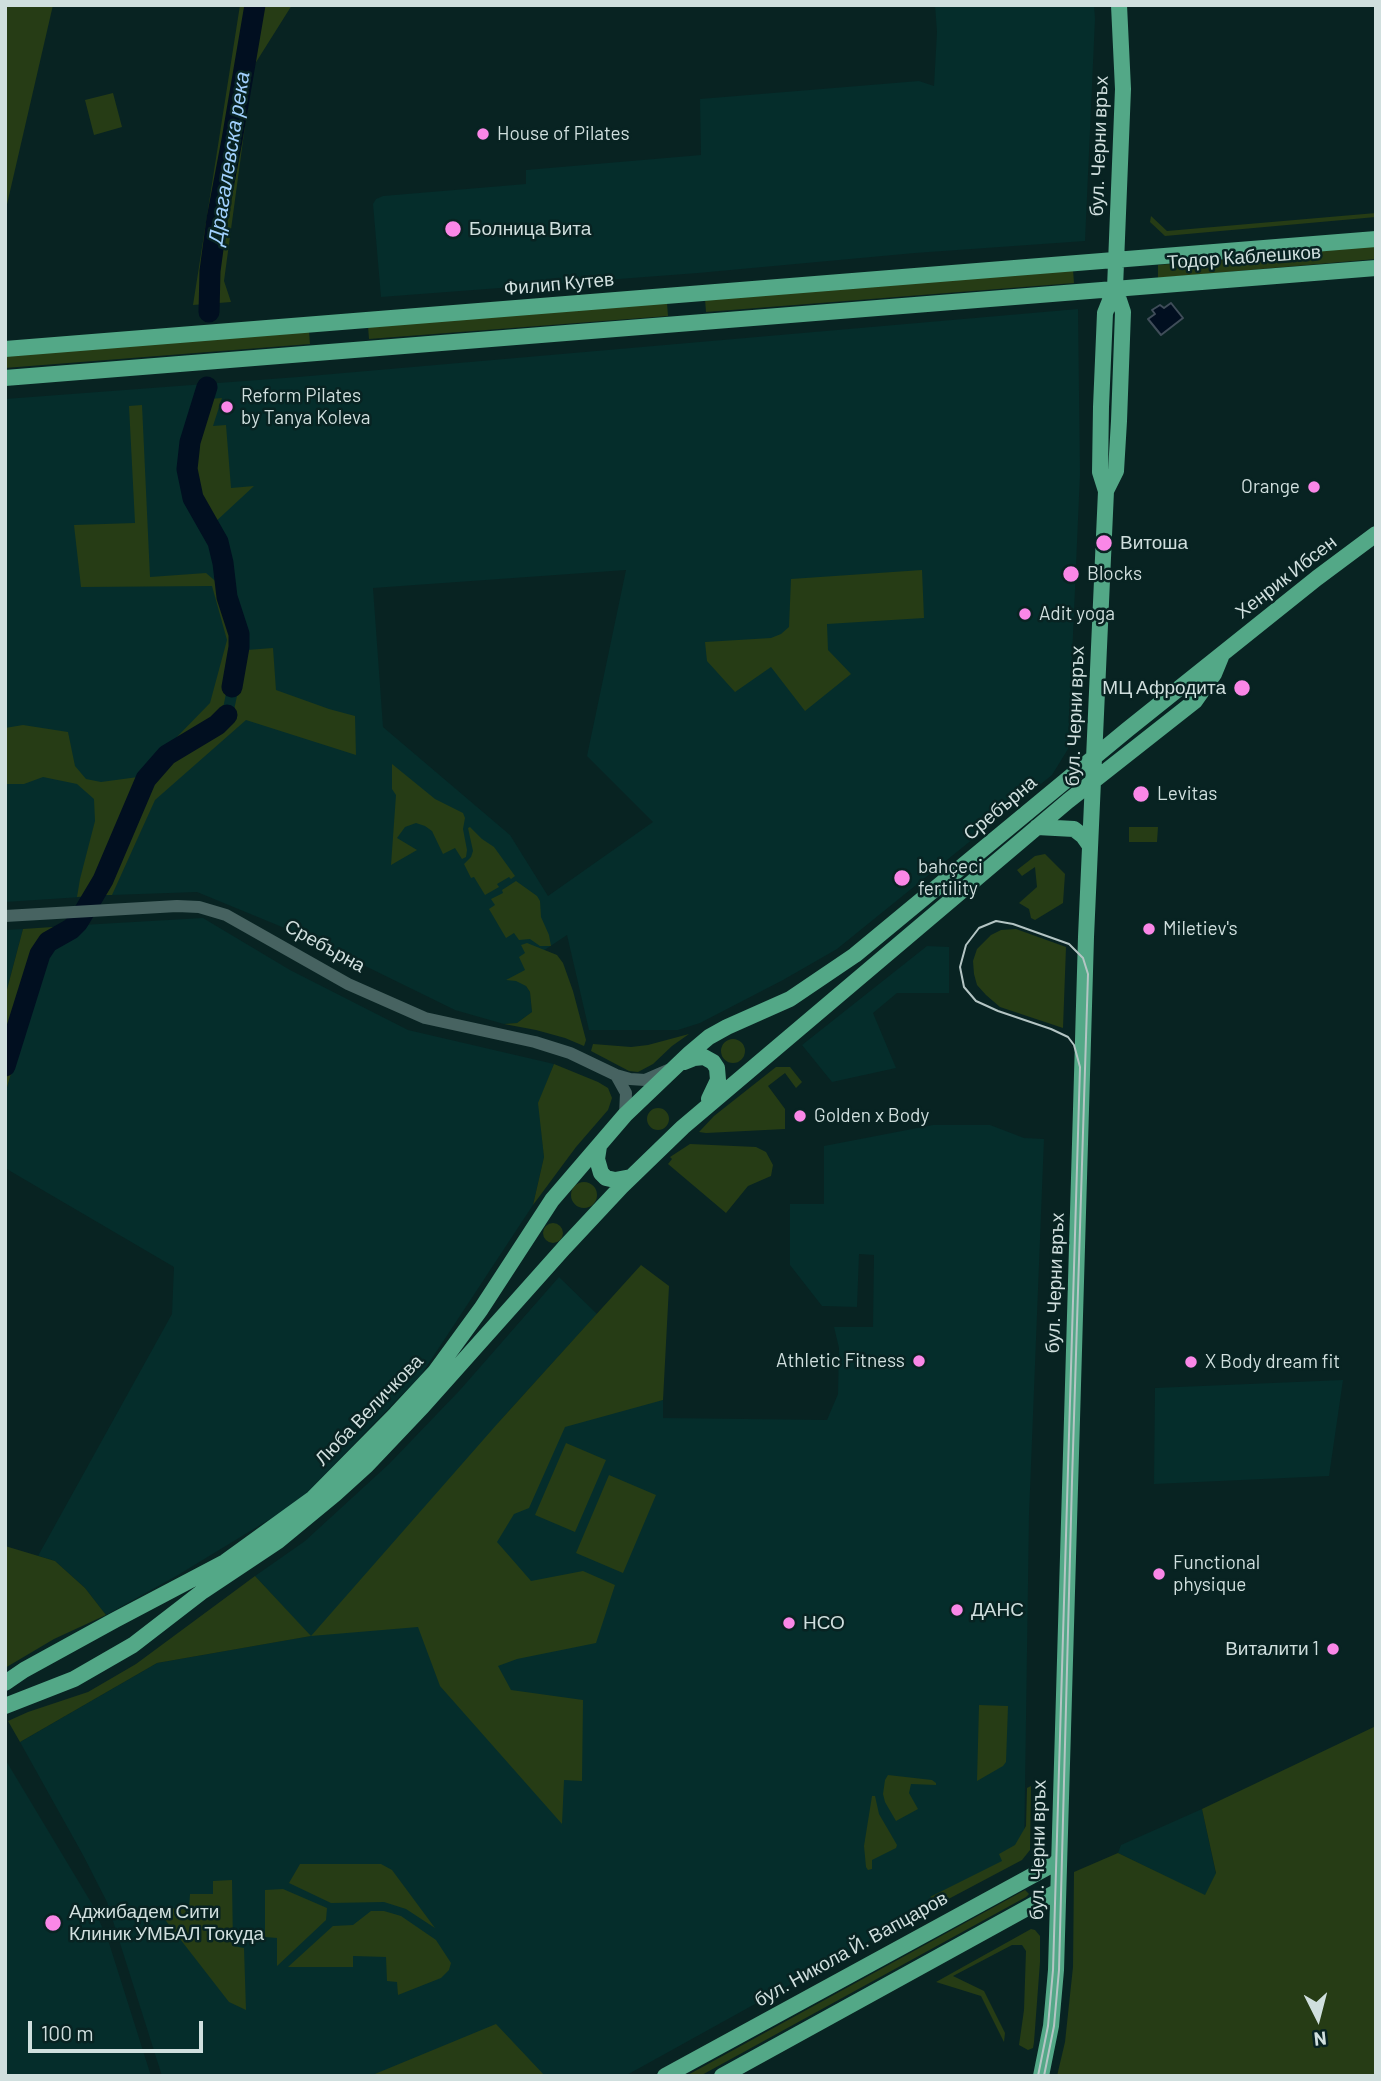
<!DOCTYPE html>
<html>
<head>
<meta charset="utf-8">
<style>
  body { margin:0 }
  #map { position:relative; width:1381px; height:2081px; overflow:hidden; background:#082322; font-family:Barlow,sans-serif }
  canvas { display:block }
  .frame { position:absolute; inset:0; border:7px solid #d0dfde; pointer-events:none }
  .north { position:absolute; left:1283px; top:1983px; width:70px; height:70px; -webkit-text-stroke:5px #082322; paint-order:stroke; rotate:174deg; font-size:19px; font-weight:700; line-height:28px; text-align:center; color:#d0dfde }
  .north::after { content:''; display:block; margin:auto; width:24px; height:32px; background:#d0dfde; clip-path:polygon(50% 0,100% 100%,50% 72%,0 100%) }
  .scale { position:absolute; left:28px; top:2021px; width:175px; height:32px; box-sizing:border-box; border:4px solid #d0dfde; border-top:0; padding-left:9px; font-size:21px; line-height:24px; white-space:nowrap; color:#d0dfde; -webkit-text-stroke:5px #082322; paint-order:stroke }
</style>
</head>
<body>
<div id="map">
<canvas width="1381" height="2081"></canvas>
<div class="frame"></div>
<div class="north">N</div>
<div class="scale">100 m</div>
</div>
<script>
const ctx = document.querySelector('canvas').getContext('2d');
ctx.lineJoin = 'round';
function paint(path, color) { ctx.fillStyle = color; ctx.fill(path, 'evenodd'); }
const toPath = rows => new Path2D(rows.map(r => 'M' + r).join(''));
function stroke(path, color, width, dash) { ctx.strokeStyle = color; ctx.lineWidth = width; ctx.lineCap = dash ? 'butt' : 'round'; ctx.setLineDash(dash || []); ctx.stroke(path); }
function label(font, color, halo, rows, align = 'center') {
  ctx.font = font + ' Barlow,sans-serif'; ctx.lineWidth = 5; ctx.setLineDash([]); ctx.textBaseline = 'middle'; ctx.strokeStyle = halo; ctx.fillStyle = color; for (const [text, x, y, turn = 0] of rows) {
    ctx.save(); ctx.translate(x, y); ctx.rotate((+turn || 0) * Math.PI / 180); ctx.textAlign = isNaN(turn) ? turn : align; if (halo) ctx.strokeText(text, 0, 0); ctx.fillText(text, 0, 0); ctx.restore();
  }
}
paint(toPath([
  [935,5,1094,5,1095,19,1085,241,915,253,698,273,381,297,373,204,376,199,383,196,526,184,526,170,701,155,700,99,919,81,934,86,937,32],
  [1078,309,1080,474,1068,749,1052,775,837,949,783,980,700,1023,678,1030,589,1030,567,935,534,957,526,986,530,992,532,1012,517,1023,504,1024,455,1010,304,936,197,892,112,895,5,902,5,399,298,377],
  [626,570,587,756,653,822,548,896,510,835,383,727,373,588],
  [203,918,290,970,408,1030,554,1064,539,1103,544,1157,533,1205,421,1375,298,1502,178,1575,106,1615,85,1588,55,1561,38,1556,172,1314,174,1267,5,1168,5,1094,46,955,82,925],
  [23,929,7,989,5,997,5,930],
  [927,946,949,947,949,993,897,993,873,1013,896,1068,832,1082,802,1045],
  [933,1125,990,1125,1024,1138,1044,1139,1029,1515,1024,1855,625,2076,162,2076,107,1902,83,1855,20,1742,157,1663,310,1636,255,1576,305,1541,389,1464,460,1390,559,1277,597,1314,498,1423,553,1408,663,1400,663,1418,827,1420,838,1394,839,1348,834,1327,873,1327,874,1255,859,1254,857,1307,822,1306,790,1265,790,1204,824,1204,824,1146],
  [1343,1380,1329,1476,1154,1484,1155,1388],
  [5,1759,92,1904,109,1943,151,2076,5,2076],
  [1202,1809,1216,1874,1205,1896,1118,1853,1121,1845]
]), '#052d2b');
paint(toPath([
  [5,5,53,5,5,213],
  [240,5,292,5,253,67,224,281,231,302,193,305],
  [113,93,122,127,94,135,85,100],
  [1376,213,1376,217,1165,236,1150,222,1151,216,1167,231],
  [1376,246,1376,259,1158,278,1158,265],
  [1073,270,1074,283,706,312,705,299],
  [667,303,668,316,369,339,368,326],
  [309,331,310,344,5,368,5,354],
  [222,398,213,426,226,425,231,488,254,486,213,524,203,510,194,490,190,467,192,446,209,399],
  [142,405,150,577,206,573,220,585,236,638,234,655,222,713,211,726,166,751,146,771,130,800,89,896,77,897,80,879,95,821,94,799,77,784,43,777,24,784,5,784,5,728,23,725,68,732,75,766,86,779,101,782,138,777,210,703,227,640,212,586,81,587,74,525,135,523,129,406],
  [922,570,924,618,827,624,828,650,851,674,805,711,771,667,735,692,707,661,705,642,771,638,781,634,789,627,791,579],
  [273,648,276,690,329,709,355,716,356,755,246,720,155,800,112,895,100,895,142,798,149,786,169,762,222,731,232,719,247,650],
  [392,764,435,799,463,813,465,818,463,829,467,850,466,857,462,859,455,848,443,854,432,831,425,826,416,823,405,827,397,838,417,850,391,865,396,795,392,789],
  [470,827,482,839,494,847,515,876,511,879,509,877,497,884,499,887,485,895,474,877,471,878,464,864,471,857,473,851,468,828],
  [1129,827,1158,827,1157,842,1129,842],
  [1045,854,1065,874,1063,903,1035,920,1031,918,1029,909,1019,903,1037,887,1035,867,1022,876,1017,870,1035,856],
  [516,881,537,896,540,901,541,917,549,935,551,946,540,946,530,939,519,940,514,933,506,938,489,909,495,905,491,899,503,893,502,890],
  [82,925,46,955,5,1094,5,997,23,929],
  [1016,929,1066,947,1063,1028,1000,1007,986,995,977,985,974,974,973,961,977,949,991,935,1001,930],
  [527,943,557,955,563,963,573,991,586,1040,584,1046,565,1038,536,1030,504,1024,517,1023,532,1012,530,992,526,986,516,981,506,980,525,970,519,957,525,953,521,945],
  [689,1034,672,1046,653,1064,638,1072,629,1071,591,1051,593,1044,631,1047,648,1045],
  '721 1051a12 12 0 1 1 24 0a12 12 0 1 1-24 0Z',
  [554,1064,598,1082,608,1088,612,1098,608,1110,576,1147,533,1205,544,1157,538,1103],
  [776,1067,790,1067,802,1082,796,1088,785,1073,768,1086,785,1109,785,1129,706,1133,699,1132,714,1116],
  '647 1119a11 11 0 1 1 22 0a11 11 0 1 1-22 0Z',
  [690,1144,756,1147,766,1152,773,1165,771,1176,748,1186,726,1213,668,1164,672,1159,670,1157],
  '571 1195a13 13 0 1 1 26 0a13 13 0 1 1-26 0Z',
  '543 1233a10 10 0 1 1 20 0a10 10 0 1 1-20 0Z',
  [641,1265,669,1286,663,1400,565,1427,529,1508,514,1514,497,1542,531,1581,583,1571,615,1585,596,1643,517,1659,498,1666,511,1690,583,1700,582,1781,564,1780,562,1824,440,1686,418,1627,311,1636,157,1663,20,1742,8,1721,28,1712,88,1692,136,1664,255,1576,311,1636,498,1423],
  [566,1443,606,1460,575,1532,535,1515],
  [609,1475,656,1495,623,1573,576,1553],
  [5,1546,55,1561,85,1588,106,1615,54,1639,5,1668],
  [979,1705,1008,1706,1006,1762,1003,1766,977,1781],
  [1376,1726,1376,2076,1057,2076,1065,2042,1073,1967,1074,1872,1118,1853,1205,1895,1216,1873,1202,1809],
  [888,1775,932,1780,936,1783,936,1785,911,1784,909,1793,918,1809,896,1821,885,1802,883,1794,885,1780],
  [1031,1786,1030,1850,1022,1860,939,1904,930,1897,1002,1861,999,1854,1015,1845,1026,1826,1027,1788],
  [872,1796,875,1796,879,1814,897,1845,896,1848,872,1860,872,1869,868,1870,866,1867,864,1846],
  [300,1864,381,1864,392,1870,435,1928,406,1909,384,1902,331,1903,289,1883],
  [232,1880,233,1946,244,1948,246,2010,229,2002,156,1908,189,1909,190,1894,213,1894,213,1881],
  [283,1889,327,1908,326,1920,277,1966,277,1938,265,1937,265,1890],
  [1025,1890,1029,1894,1026,1897,700,2076,686,2076],
  [371,1911,384,1911,401,1916,436,1940,451,1963,449,1970,441,1978,398,1995,397,1982,387,1981,386,1957,353,1956,353,1967,288,1967,333,1926,353,1925],
  [1031,1929,1035,1930,1040,1936,1040,1962,1034,2042,1033,2048,1028,2050,1019,2045,1024,2010,1026,1951,1022,1945,1012,1945,953,1976,984,1991,1005,2033,1004,2042,981,1996,936,1982],
  [496,2024,545,2076,370,2076]
]), '#263c15');
const water = toPath([
  [1171,303,1183,318,1161,335,1148,319,1155,314,1152,310,1160,305,1164,308,1171,303]
]);
paint(water, '#010f20');
stroke(water, '#3f4d59', 2);
stroke(toPath([
  [209,312,210,271,217,219,232,140,255,5],
  [207,387,190,442,187,469,193,498,218,542,223,563,227,597,239,634,239,647,232,687],
  [5,1066,40,954,48,942,71,929,78,922,103,880,146,779,167,755,217,725,227,715]
]), '#010f20', 21);
stroke(toPath([
  [5,916,177,906,199,907,226,915,348,984,425,1018,535,1042,570,1053,616,1075,630,1079,645,1080,668,1070],
  [616,1075,626,1093,625,1115]
]), '#476361', 12);
stroke(toPath([
  [5,349,1376,239],
  [5,378,1376,268],
  [1106,491,1116,471,1119,421,1123,312,1115,288],
  [1037,827,1074,829,1083,836,1090,846],
  [684,1062,694,1058,704,1057,713,1062,717,1068,718,1080,709,1099],
  [599,1146,597,1159,601,1173,606,1178,615,1180,631,1177],
  [5,1683,24,1670,115,1620,225,1562,312,1499,396,1414,435,1372,481,1309,552,1200,625,1115,690,1053,709,1037,727,1027,790,999,855,955,1127,730,1317,578,1376,534],
  [5,1706,74,1679,133,1645,203,1591,278,1541,335,1494,367,1465,423,1406,564,1248,621,1187,683,1127,1068,801,1195,701,1214,674,1221,657],
  [665,2076,1059,1861],
  [722,2076,1058,1891],
  [1041,2076,1051,2026,1056,1970,1086,937,1106,491,1100,472,1101,407,1105,313,1115,288,1123,89,1119,5]
]), '#53a887', 16);
stroke(toPath([
  [1038,2076,1048,2026,1053,1970,1080,1067,1074,1045,1068,1037,1051,1029,998,1011,976,1001,964,987,960,967,966,945,979,928,996,921,1013,924,1069,944,1083,958,1088,974,1072,1481,1059,1970,1054,2026,1044,2076]
]), '#b4c5c4', 2);
for (const [x, y, r, color] of [
  [483,134,7,"#fa87e7"],
  [453,229,9,"#fa87e7"],
  [227,407,7,"#fa87e7"],
  [1314,487,7,"#fa87e7"],
  [1104,543,9,"#fa87e7"],
  [1071,574,9,"#fa87e7"],
  [1025,614,7,"#fa87e7"],
  [1242,688,9,"#fa87e7"],
  [1141,794,9,"#fa87e7"],
  [902,878,9,"#fa87e7"],
  [1149,929,7,"#fa87e7"],
  [800,1116,7,"#fa87e7"],
  [919,1361,7,"#fa87e7"],
  [1191,1362,7,"#fa87e7"],
  [1159,1574,7,"#fa87e7"],
  [957,1610,7,"#fa87e7"],
  [789,1623,7,"#fa87e7"],
  [1333,1649,7,"#fa87e7"],
  [53,1923,9,"#fa87e7"]
]) { const dot = new Path2D(); dot.arc(x, y, r, 0, 2 * Math.PI); ctx.fillStyle = color; ctx.fill(dot); stroke(dot, '#082322', 2.5); }
label('19px', '#d0dfde', '#082322', [
  ["House of Pilates",497,134],
  ["Болница Вита",469,229],
  ["Reform Pilates",241,396],
  ["by Tanya Koleva",241,418],
  ["Orange",1300,487,"right"],
  ["Витоша",1120,543],
  ["Blocks",1087,574],
  ["Adit yoga",1039,614],
  ["МЦ Афродита",1226,688,"right"],
  ["Levitas",1157,794],
  ["bahçeci",918,867],
  ["fertility",918,889],
  ["Miletiev's",1163,929],
  ["Golden x Body",814,1116],
  ["Athletic Fitness",905,1361,"right"],
  ["X Body dream fit",1205,1362],
  ["Functional",1173,1563],
  ["physique",1173,1585],
  ["ДАНС",971,1610],
  ["НСО",803,1623],
  ["Виталити 1",1319,1649,"right"],
  ["Аджибадем Сити",69,1912],
  ["Клиник УМБАЛ Токуда",69,1934]
], 'left');
label('19px', '#d0dfde', '#082322', [
  ["бул. Черни връх",1099,146,-88],
  ["Тодор Каблешков",1244,257,-4],
  ["Филип Кутев",559,284,-5],
  ["Хенрик Ибсен",1286,577,-38],
  ["бул. Черни връх",1075,716,-88],
  ["Сребърна",1000,808,-40],
  ["Сребърна",325,946,29],
  ["бул. Черни връх",1055,1283,-88],
  ["Люба Величкова",369,1410,-46],
  ["бул. Черни връх",1038,1850,-89],
  ["бул. Никола Й. Вапцаров",851,1949,-29]
]);
label('italic 21px', '#a1d0fd', '#082322', [
  ["Драгалевска река",229,158,-81]
]);
</script>
</body>
</html>
